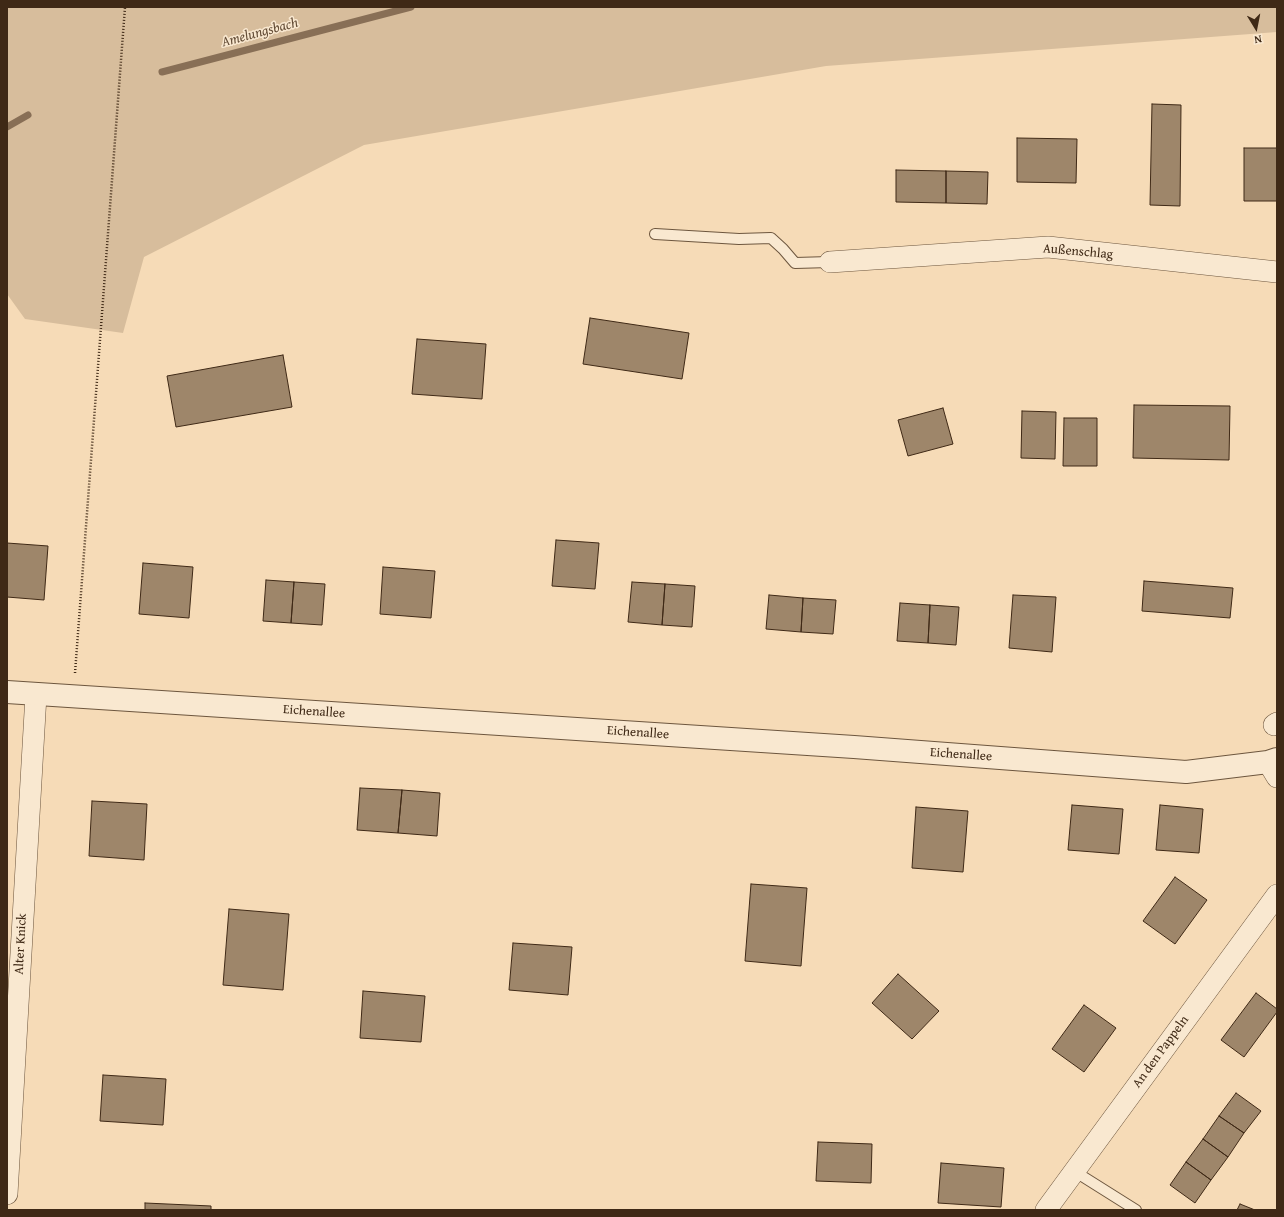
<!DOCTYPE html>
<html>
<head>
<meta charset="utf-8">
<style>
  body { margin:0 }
  #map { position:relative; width:1284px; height:1217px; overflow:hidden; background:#f6dbb7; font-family:"Gentium Book Plus",serif }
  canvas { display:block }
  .frame { position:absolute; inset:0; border:8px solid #3f2916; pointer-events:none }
  .north { position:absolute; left:1236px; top:8px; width:40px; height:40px; -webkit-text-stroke:3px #f9e8d0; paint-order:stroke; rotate:170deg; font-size:11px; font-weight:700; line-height:16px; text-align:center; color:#3f2916 }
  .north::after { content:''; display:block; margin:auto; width:14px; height:18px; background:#3f2916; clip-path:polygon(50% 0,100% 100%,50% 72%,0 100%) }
</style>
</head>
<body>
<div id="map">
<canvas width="1284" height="1217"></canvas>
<div class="frame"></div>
<div class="north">N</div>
</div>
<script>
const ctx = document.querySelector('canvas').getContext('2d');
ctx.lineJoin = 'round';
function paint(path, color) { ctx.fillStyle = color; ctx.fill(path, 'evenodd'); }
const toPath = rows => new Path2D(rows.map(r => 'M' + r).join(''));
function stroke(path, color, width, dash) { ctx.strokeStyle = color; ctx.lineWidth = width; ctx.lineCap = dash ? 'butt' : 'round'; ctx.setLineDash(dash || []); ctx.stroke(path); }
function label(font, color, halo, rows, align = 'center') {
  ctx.font = font + ' "Gentium Book Plus",serif'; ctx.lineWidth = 3; ctx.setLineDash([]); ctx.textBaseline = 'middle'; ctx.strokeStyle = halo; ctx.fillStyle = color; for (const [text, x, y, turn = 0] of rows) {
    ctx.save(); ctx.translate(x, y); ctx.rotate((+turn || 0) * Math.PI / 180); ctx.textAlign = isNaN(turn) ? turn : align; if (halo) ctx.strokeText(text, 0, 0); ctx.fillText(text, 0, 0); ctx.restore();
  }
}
paint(toPath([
  [7,7,1277,7,1277,32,826,66,364,145,144,257,123,333,25,319,7,294]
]), '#d7bd9c');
stroke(toPath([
  [162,72,411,7],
  [7,127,28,115]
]), '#886f56', 7);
const building = toPath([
  [1152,104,1181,105,1180,206,1150,205,1152,104],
  [1017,138,1077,139,1076,183,1017,182,1017,138],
  [1244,148,1277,148,1277,201,1244,201,1244,148],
  [896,170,946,171,946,203,896,202,896,170],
  [946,171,988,172,987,204,946,203,946,171],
  [590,318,689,333,682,379,583,364,590,318],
  [417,339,486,344,482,399,412,394,417,339],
  [283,355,292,407,176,427,167,376,283,355],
  [1134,405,1230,406,1229,460,1133,458,1134,405],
  [943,408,953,444,908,456,898,420,943,408],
  [1022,411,1056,412,1055,459,1021,458,1022,411],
  [1064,418,1097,418,1097,466,1063,466,1064,418],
  [556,540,599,543,595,589,552,586,556,540],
  [7,543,48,546,44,600,7,597,7,543],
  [143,563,193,567,189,618,139,614,143,563],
  [383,567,435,571,431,618,380,614,383,567],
  [266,580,294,582,291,623,263,621,266,580],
  [1144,581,1233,588,1230,618,1142,611,1144,581],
  [294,582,325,584,322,625,291,623,294,582],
  [632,582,665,584,662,625,628,622,632,582],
  [665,584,695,586,692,627,662,625,665,584],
  [769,595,803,598,801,632,766,629,769,595],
  [1013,595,1056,597,1052,652,1009,648,1013,595],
  [803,598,836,600,833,634,801,632,803,598],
  [900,603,930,605,928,643,897,641,900,603],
  [930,605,959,607,956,645,928,643,930,605],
  [360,788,402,790,398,833,357,830,360,788],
  [402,790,440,793,437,836,398,833,402,790],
  [92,801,147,804,144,860,89,856,92,801],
  [1072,805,1123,809,1119,854,1068,850,1072,805],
  [1160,805,1203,809,1199,853,1156,850,1160,805],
  [916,807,968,811,963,872,912,868,916,807],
  [1175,877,1207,900,1175,944,1143,921,1175,877],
  [751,884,807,888,801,966,745,961,751,884],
  [229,909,289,914,283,990,223,985,229,909],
  [513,943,572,947,568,995,509,990,513,943],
  [898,974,939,1011,912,1039,872,1003,898,974],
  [363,991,425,996,421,1042,360,1038,363,991],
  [1256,993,1277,1009,1277,1012,1244,1057,1221,1040,1256,993],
  [1084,1005,1116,1028,1084,1072,1052,1049,1084,1005],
  [103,1075,166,1079,163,1125,100,1121,103,1075],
  [1236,1093,1261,1111,1244,1133,1219,1116,1236,1093],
  [1219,1116,1244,1133,1228,1157,1203,1139,1219,1116],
  [1203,1139,1228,1157,1211,1180,1186,1162,1203,1139],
  [818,1142,872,1144,871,1183,816,1181,818,1142],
  [1186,1162,1211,1180,1195,1203,1170,1185,1186,1162],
  [941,1163,1004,1168,1001,1207,938,1203,941,1163],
  [145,1203,211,1206,211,1210,145,1210,145,1203],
  [1240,1204,1255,1210,1237,1210,1240,1204]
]);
paint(building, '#9e866a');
stroke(building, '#3f2916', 1);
const service = toPath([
  [655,234,739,239,771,238,783,249,795,263,830,262],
  [1074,1171,1136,1210]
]);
const minor = toPath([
  [830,262,1048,247,1277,272],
  [1274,725,1277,723],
  [1268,762,1277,777],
  [7,1194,36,695],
  [1046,1210,1277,895]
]);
const tertiary = toPath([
  [7,692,854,747,1186,772,1268,762,1277,759]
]);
stroke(service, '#6d563e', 12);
stroke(minor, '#6d563e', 22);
stroke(tertiary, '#6d563e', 24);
stroke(toPath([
  [75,673,125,7]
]), '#3f2916', 2.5, [1, 2]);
stroke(service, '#f9e8d0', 10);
stroke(minor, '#f9e8d0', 21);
stroke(tertiary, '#f9e8d0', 22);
label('13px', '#3f2916', '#f9e8d0', [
  ["Außenschlag",1078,252,5],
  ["Eichenallee",314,712,4],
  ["Eichenallee",638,733,4],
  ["Eichenallee",961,755,4],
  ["Alter Knick",21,944,-87],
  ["An den Pappeln",1161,1052,-54]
]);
label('italic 14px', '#634c36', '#f9e8d0', [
  ["Amelungsbach",260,33,-15]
]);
</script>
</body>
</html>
